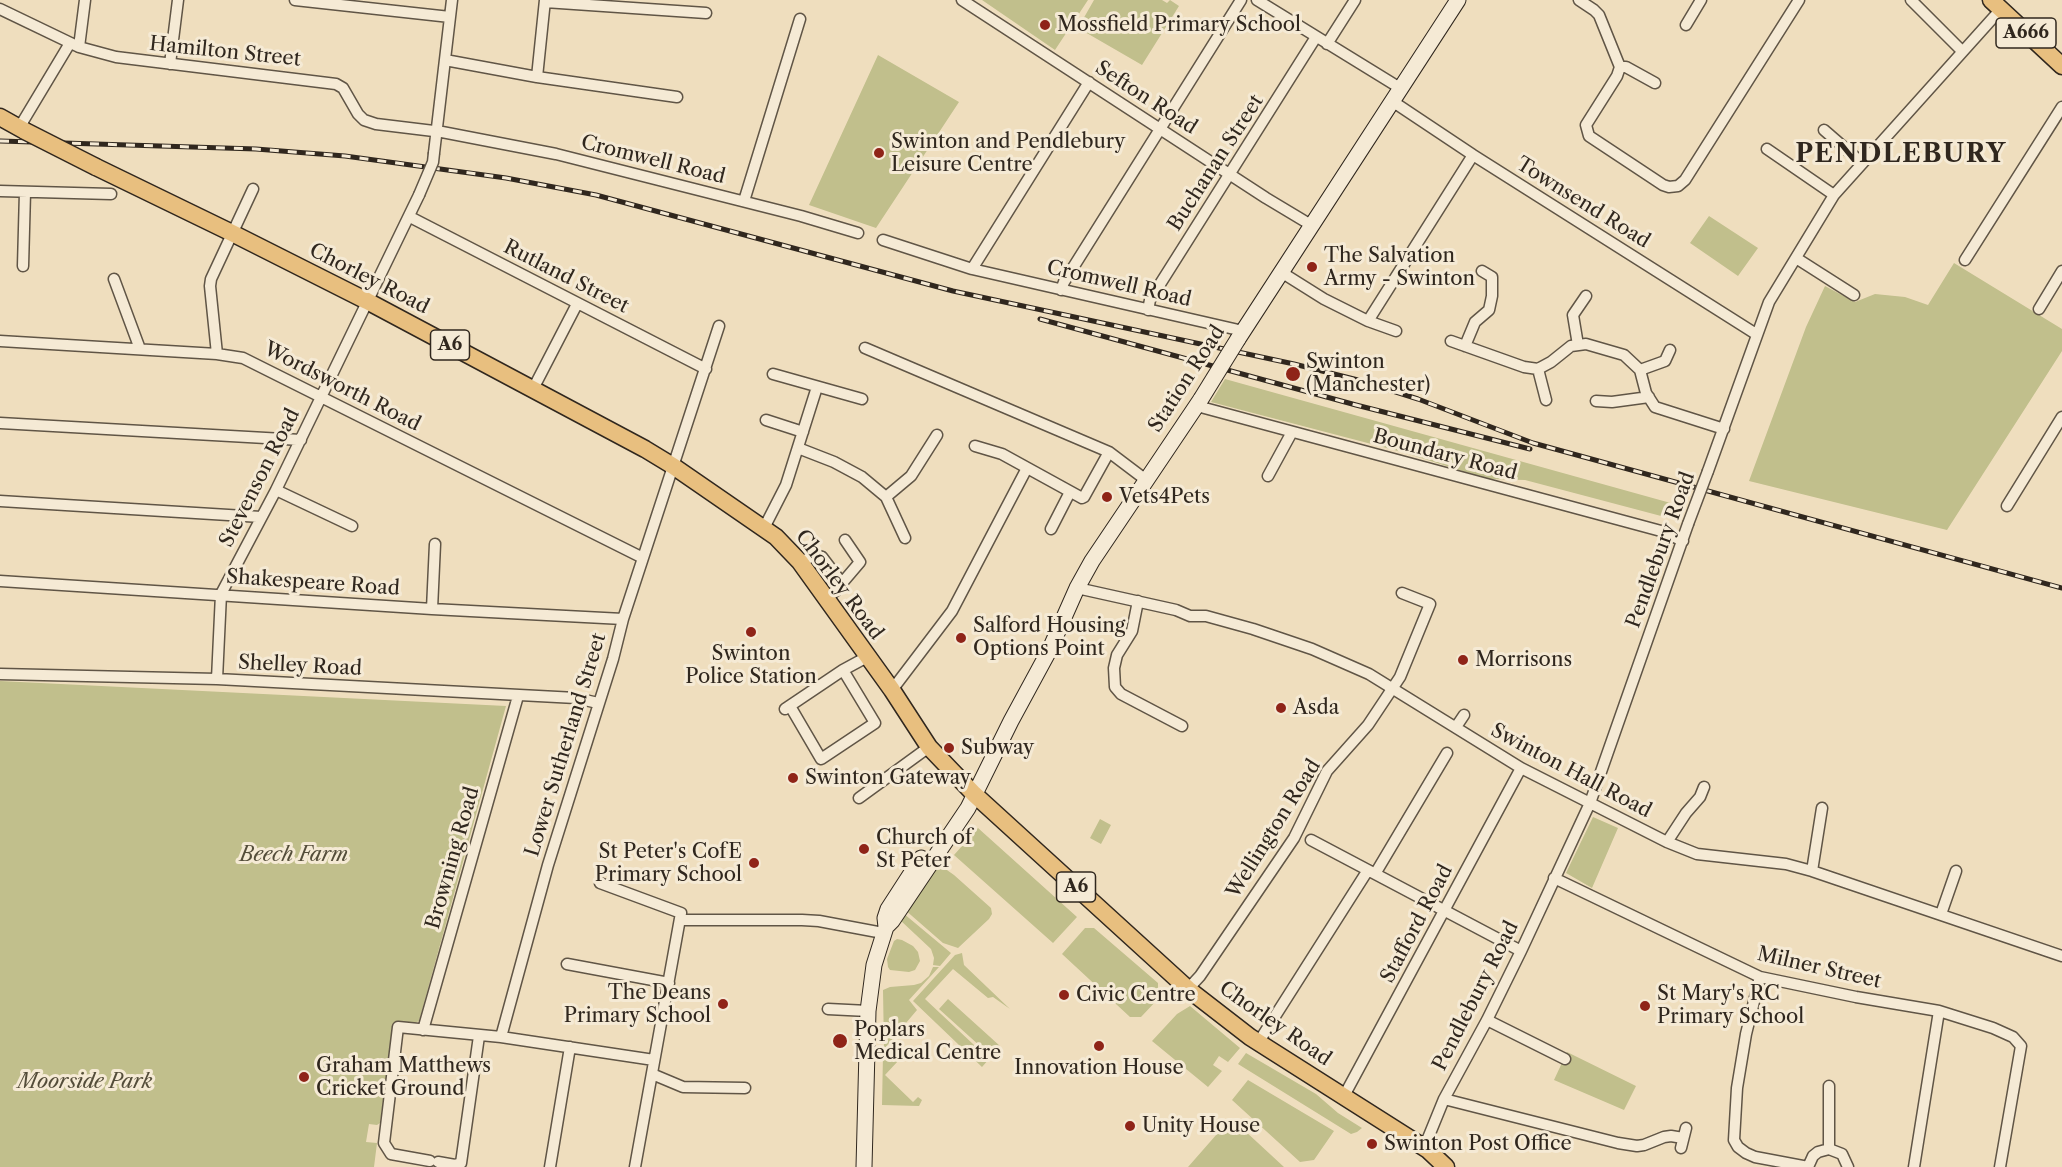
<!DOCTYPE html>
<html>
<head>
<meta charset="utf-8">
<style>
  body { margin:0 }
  canvas { display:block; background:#efdebe }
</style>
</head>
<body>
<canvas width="2062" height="1167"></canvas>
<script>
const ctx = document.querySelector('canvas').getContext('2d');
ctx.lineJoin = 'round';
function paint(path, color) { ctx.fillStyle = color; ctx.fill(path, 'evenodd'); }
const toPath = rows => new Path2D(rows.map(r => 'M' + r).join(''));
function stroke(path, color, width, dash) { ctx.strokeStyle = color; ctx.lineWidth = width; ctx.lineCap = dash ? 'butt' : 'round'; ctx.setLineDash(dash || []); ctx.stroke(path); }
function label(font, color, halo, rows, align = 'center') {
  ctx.font = font + ' "Libre Caslon Text",serif'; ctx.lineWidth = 6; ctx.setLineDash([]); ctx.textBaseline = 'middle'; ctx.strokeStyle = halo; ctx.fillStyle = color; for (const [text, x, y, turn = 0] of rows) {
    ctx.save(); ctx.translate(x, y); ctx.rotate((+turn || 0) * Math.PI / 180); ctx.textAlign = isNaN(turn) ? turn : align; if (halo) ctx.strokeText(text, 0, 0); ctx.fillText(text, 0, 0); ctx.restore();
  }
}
paint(toPath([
  [982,0,1088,0,1055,50],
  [1094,0,1162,0,1167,3,1170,0,1179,6,1142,65,1078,28],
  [878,55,959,102,876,228,809,205],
  [1709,216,1758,248,1738,276,1690,243],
  [1954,263,2062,329,2062,351,1947,530,1749,481,1806,327,1825,286,1855,302,1875,294,1905,297,1928,305],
  [1225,379,1685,507,1680,521,1525,480,1488,479,1402,452,1211,402],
  [0,681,506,706,419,1021,411,1025,393,1024,380,1123,377,1125,369,1124,366,1142,377,1143,374,1167,0,1167],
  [1593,817,1618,828,1592,888,1566,873],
  [1100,819,1111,825,1101,844,1090,838],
  [978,828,1077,917,1053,943,954,855],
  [937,863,954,875,991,908,992,914,989,919,958,948,943,943,904,909],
  [903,913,951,953,940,966,933,965,934,958,931,949,900,920],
  [1085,928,1094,928,1158,983,1158,999,1141,1017,1130,1017,1062,954],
  [897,939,902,940,913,946,918,952,920,961,915,970,909,972,890,970,888,967,887,959,894,941],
  [962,953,964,965,1010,1009,993,997,988,998,953,969,925,999,989,1059,982,1067,913,1001,955,955],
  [933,967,939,967,909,1000,917,1010,884,1049,883,990,890,987,914,985,921,983,929,976],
  [948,999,1000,1046,991,1056,939,1009],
  [1190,1006,1240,1048,1228,1062,1219,1056,1213,1065,1222,1071,1208,1087,1152,1041,1177,1014],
  [887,1049,899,1060,885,1075,913,1102,918,1097,922,1100,919,1106,882,1105,883,1054],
  [1567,1052,1636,1086,1624,1110,1554,1080],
  [1246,1053,1316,1094,1338,1113,1362,1128,1357,1132,1351,1134,1238,1064],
  [1248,1080,1334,1131,1314,1160,1300,1162,1232,1100],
  [1231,1118,1284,1167,1188,1167]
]), '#c1bf8c');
const minor = toPath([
  [295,0,450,17],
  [962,0,1266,198,1311,225],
  [1257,0,1400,88],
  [1579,0,1594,10,1599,15,1620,67],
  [1911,0,1962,51],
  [545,2,706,13],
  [0,9,79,47,116,57,336,84,343,88,358,114,364,120,376,124,442,132,556,154,801,216,858,233],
  [1686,25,1701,0],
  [1327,44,1355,0],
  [79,47,85,0],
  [445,60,537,77,677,97],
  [170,64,178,0],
  [1620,67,1617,76,1586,125,1589,136,1663,185,1669,187,1678,186,1685,180,1799,0],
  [1620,67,1626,67,1655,83],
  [537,77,545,0],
  [1392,101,1473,155,1756,334],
  [19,128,70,43],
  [1824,130,1862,163],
  [1767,149,1834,195],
  [434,153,452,0],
  [0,191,111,194],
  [744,201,800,19],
  [410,217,706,369],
  [883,240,972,269,1243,331],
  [1796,258,1854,295],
  [1965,260,2062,107],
  [23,266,25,192],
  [972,269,1089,82],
  [1281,272,1324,299,1368,321,1396,331],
  [114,279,140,349],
  [1061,290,1064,282,1241,0],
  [2039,309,2062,271],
  [1148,310,1150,300,1316,37],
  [1368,321,1473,155],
  [0,341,217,354,243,358,643,558],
  [1451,341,1524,367,1538,369,1551,362,1571,346,1586,344,1624,355,1640,370,1646,393,1655,407,1724,429],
  [1578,345,1573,315,1586,296],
  [1465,346,1475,322,1489,310,1492,296,1492,277,1482,271],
  [865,348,1109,452,1146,480],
  [217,354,210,286,211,279,253,189],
  [1538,369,1546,400],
  [1640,370,1665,361,1670,350],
  [773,374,862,399],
  [533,389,577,304],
  [1596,401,1612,402,1649,397],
  [1197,406,1661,531,1683,541],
  [766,420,803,432],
  [0,423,301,440],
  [975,446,1002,454,1082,498,1084,497,1109,452],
  [798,448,834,462,862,477,886,497,905,538],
  [1708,471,1769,302,1834,195,2001,9],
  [1268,476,1292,432],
  [276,490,352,526],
  [886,497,911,476,937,435],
  [0,501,261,517],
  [2007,506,2062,417],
  [764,528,786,485,817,387],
  [1051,529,1070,492],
  [800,562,816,555,822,557,838,578,837,590,826,598],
  [0,581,432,609,623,619],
  [1077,588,1176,610,1190,616,1206,616,1253,629,1312,649,1369,674,1521,768,1667,842,1697,854,1786,864,1812,871,2062,956],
  [837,589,860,562,845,540],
  [1138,601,1132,631,1117,655,1114,668,1115,687,1121,694,1182,726],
  [432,609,435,544],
  [0,674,217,679,576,698,598,703],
  [217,679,221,594,276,490,419,195],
  [892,690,952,611,1027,468],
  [790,706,821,759,875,723,843,670],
  [785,709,843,670,867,657],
  [1456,727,1464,715],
  [859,798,929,747],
  [1311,840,1521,951],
  [1667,842,1686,813,1700,797,1704,787],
  [1812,871,1822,808],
  [1375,874,1447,753],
  [1554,878,1760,977,1856,997,1939,1011,1993,1028,2013,1037,2021,1046,2000,1167],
  [600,883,681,913,635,1167],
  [1941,914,1956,871],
  [681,920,802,920,819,921,883,933],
  [567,964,669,983],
  [1760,977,1746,1034,1737,1088,1734,1140,1738,1147,1746,1153,1755,1157,1808,1167],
  [1188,989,1200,976,1294,838,1327,771,1368,725,1400,677,1430,604,1402,593],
  [828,1009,868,1011],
  [1487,1020,1565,1059],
  [423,1030,518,696],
  [501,1037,548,865,613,659,623,619,719,326],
  [1258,1043,1368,870],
  [652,1074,683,1087,745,1088],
  [1829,1086,1829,1149],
  [1344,1096,1521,768],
  [1444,1099,1618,1143,1637,1146,1644,1145,1664,1137,1671,1136,1683,1138],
  [1424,1148,1444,1099,1487,1020,1521,951,1590,803,1688,524],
  [1681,1148,1686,1128],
  [430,1161,391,1154,384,1143,398,1027,501,1037,654,1060],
  [438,1162,455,1165,461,1163,479,1036],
  [550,1167,570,1047],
  [1808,1167,1813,1156,1818,1152,1829,1149,1842,1154,1848,1167],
  [1914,1167,1939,1011]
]);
const secondary = toPath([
  [1238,339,1458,0],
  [886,927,892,921,968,808,1011,721,1050,649,1077,588,1092,561,1201,399],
  [864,1167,868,1011,874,965,886,927,885,918,888,909,921,858]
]);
const primary = toPath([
  [1991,0,2062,66],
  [0,117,25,131],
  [96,167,232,233,367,301,645,449,673,466,776,537,800,562,892,690,929,747,974,794,1188,989,1250,1037,1428,1150,1446,1167]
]);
stroke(minor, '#605546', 13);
stroke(secondary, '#30271e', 17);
stroke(primary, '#30271e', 19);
stroke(minor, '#f5ead5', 10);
stroke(secondary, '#f5ead5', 15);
stroke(primary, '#e8bf7f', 16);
const rail = toPath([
  [0,141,256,149,345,156,506,178,596,195,953,291,1294,364,1358,380,1418,399,1533,443,2062,588],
  [1040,319,1356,405,1530,449]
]);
stroke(rail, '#30271e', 5);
stroke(rail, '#f5ead5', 3, [9]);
const minorBridge = toPath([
  [419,195,433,162,434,153],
  [1688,524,1708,471]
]);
const secondaryBridge = toPath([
  [1201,399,1238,339]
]);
const primaryBridge = toPath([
  [25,131,96,167]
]);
stroke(minorBridge, '#605546', 13, []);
stroke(secondaryBridge, '#30271e', 17, []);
stroke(primaryBridge, '#30271e', 19, []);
stroke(minorBridge, '#f5ead5', 10);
stroke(secondaryBridge, '#f5ead5', 15);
stroke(primaryBridge, '#e8bf7f', 16);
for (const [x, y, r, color] of [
  [1045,25,6,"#8f2418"],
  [879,153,6,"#8f2418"],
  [1312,267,6,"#8f2418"],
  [1293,374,8,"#8f2418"],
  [1107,497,6,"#8f2418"],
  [751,632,6,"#8f2418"],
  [961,638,6,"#8f2418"],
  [1463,660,6,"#8f2418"],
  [1281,708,6,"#8f2418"],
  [949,748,6,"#8f2418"],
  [793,778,6,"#8f2418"],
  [864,849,6,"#8f2418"],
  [754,863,6,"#8f2418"],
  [1064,995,6,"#8f2418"],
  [723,1004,6,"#8f2418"],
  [1645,1006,6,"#8f2418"],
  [840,1041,8,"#8f2418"],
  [1099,1046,6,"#8f2418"],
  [304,1077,6,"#8f2418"],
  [1130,1126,6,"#8f2418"],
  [1372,1144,6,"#8f2418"]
]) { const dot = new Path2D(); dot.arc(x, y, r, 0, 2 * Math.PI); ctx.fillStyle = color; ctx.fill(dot); stroke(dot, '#f5ead5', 2); }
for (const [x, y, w] of [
  [2026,33,60],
  [450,345,39],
  [1076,887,39]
]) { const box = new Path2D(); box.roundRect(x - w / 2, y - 15, w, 30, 4.5); ctx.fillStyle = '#f5ead5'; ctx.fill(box); stroke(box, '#30271e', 1.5); }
label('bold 18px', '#30271e', null, [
  ["A666",2026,33],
  ["A6",450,345],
  ["A6",1076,887]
]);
label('20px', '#30271e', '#f5ead5', [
  ["Mossfield Primary School",1057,25],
  ["Swinton and Pendlebury",891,142],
  ["Leisure Centre",891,165],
  ["The Salvation",1324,256],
  ["Army - Swinton",1324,279],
  ["Swinton",1306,362],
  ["(Manchester)",1306,385],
  ["Vets4Pets",1119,497],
  ["Salford Housing",973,626],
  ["Options Point",973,649],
  ["Swinton",751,654,"center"],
  ["Police Station",751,677,"center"],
  ["Morrisons",1475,660],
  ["Asda",1293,708],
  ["Subway",961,748],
  ["Swinton Gateway",805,778],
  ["Church of",876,838],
  ["St Peter",876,861],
  ["St Peter's CofE",742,852,"right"],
  ["Primary School",742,875,"right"],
  ["The Deans",711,993,"right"],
  ["Primary School",711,1016,"right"],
  ["St Mary's RC",1657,994],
  ["Primary School",1657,1017],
  ["Civic Centre",1076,995],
  ["Poplars",854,1030],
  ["Medical Centre",854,1053],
  ["Graham Matthews",316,1066],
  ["Cricket Ground",316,1089],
  ["Innovation House",1099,1068,"center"],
  ["Unity House",1142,1126],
  ["Swinton Post Office",1384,1144]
], 'left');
label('20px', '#30271e', '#f5ead5', [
  ["Hamilton Street",225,52,6],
  ["Sefton Road",1146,98,33],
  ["Cromwell Road",653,160,14],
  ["Buchanan Street",1216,163,-57],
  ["Townsend Road",1583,203,32],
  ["Rutland Street",566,277,27],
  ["Chorley Road",369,279,27],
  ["Cromwell Road",1119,284,13],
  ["Station Road",1187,379,-57],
  ["Wordsworth Road",342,387,27],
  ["Boundary Road",1445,455,15],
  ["Stevenson Road",260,478,-63],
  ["Pendlebury Road",1661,550,-70],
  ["Shakespeare Road",313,583,4],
  ["Chorley Road",839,585,53],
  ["Shelley Road",300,666,3],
  ["Lower Sutherland Street",566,745,-73],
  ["Swinton Hall Road",1571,771,28],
  ["Wellington Road",1274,829,-58],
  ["Browning Road",453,858,-74],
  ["Stafford Road",1417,924,-62],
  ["Milner Street",1819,968,13],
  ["Pendlebury Road",1476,996,-63],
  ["Chorley Road",1275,1024,35]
]);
label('italic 20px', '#544d3a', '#f5ead5', [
  ["Beech Farm",294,855],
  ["Moorside Park",85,1082]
]);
ctx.letterSpacing = '1.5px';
label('bold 26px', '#30271e', '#f5ead5', [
  ["PENDLEBURY",1901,154]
]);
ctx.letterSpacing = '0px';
</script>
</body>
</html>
